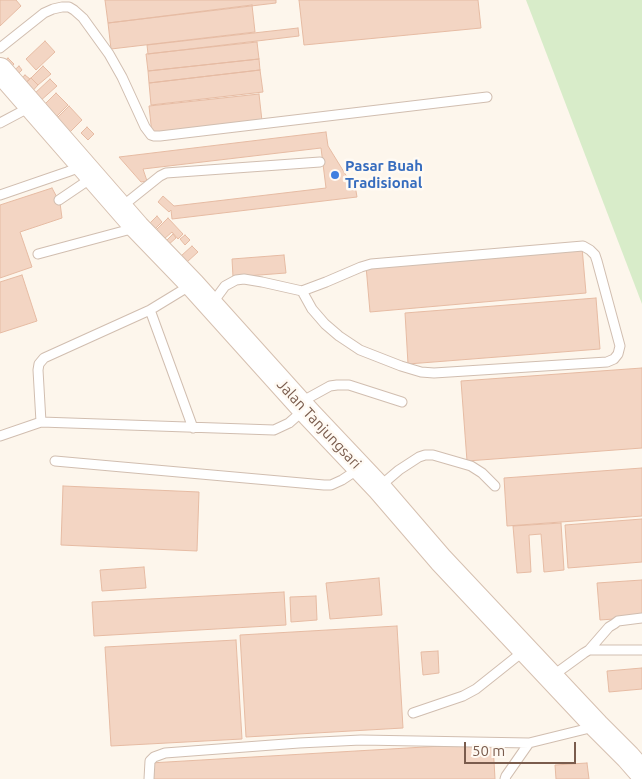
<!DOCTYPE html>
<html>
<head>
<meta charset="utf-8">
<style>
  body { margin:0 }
  #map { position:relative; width:642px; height:779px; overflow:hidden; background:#fdf6ec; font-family:Ubuntu,sans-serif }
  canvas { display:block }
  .scale { position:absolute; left:464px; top:742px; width:112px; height:22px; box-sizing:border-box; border:2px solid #7a5c4d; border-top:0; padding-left:6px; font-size:15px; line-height:18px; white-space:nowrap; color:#7a5c4d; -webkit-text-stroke:4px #fffaf3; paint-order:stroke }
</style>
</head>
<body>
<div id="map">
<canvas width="642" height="779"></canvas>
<div class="scale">50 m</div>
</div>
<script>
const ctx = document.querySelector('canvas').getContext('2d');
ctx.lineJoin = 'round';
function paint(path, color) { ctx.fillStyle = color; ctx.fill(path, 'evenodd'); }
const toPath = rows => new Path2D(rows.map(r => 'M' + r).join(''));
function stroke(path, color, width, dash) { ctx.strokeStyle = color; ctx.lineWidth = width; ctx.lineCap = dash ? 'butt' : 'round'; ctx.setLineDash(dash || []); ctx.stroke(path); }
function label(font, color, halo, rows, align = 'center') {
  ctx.font = font + ' Ubuntu,sans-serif'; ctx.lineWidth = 5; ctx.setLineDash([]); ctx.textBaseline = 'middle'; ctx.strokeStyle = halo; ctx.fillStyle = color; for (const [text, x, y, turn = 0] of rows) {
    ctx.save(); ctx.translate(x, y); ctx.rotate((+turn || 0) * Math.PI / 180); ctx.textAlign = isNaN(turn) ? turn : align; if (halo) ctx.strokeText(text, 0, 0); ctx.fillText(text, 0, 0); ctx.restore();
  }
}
paint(toPath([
  [526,0,642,0,642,304]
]), '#d8ecc9');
const building = toPath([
  [0,0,16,0,21,6,0,26,0,0],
  [105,0,276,0,276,3,108,23,105,0],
  [299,0,478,0,481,28,304,45,299,0],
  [252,5,255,32,111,49,108,23,252,5],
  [298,28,299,36,148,54,147,45,298,28],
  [45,41,55,52,36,70,26,59,45,41],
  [257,42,259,59,148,71,146,54,257,42],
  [8,58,14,64,7,72,0,65,8,58],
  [259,59,260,70,149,83,148,71,259,59],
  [19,66,22,70,13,79,9,75,19,66],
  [43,66,51,74,38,85,31,78,43,66],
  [260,70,263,92,151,105,149,83,260,70],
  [25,75,30,79,21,87,17,82,25,75],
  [31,78,38,85,29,95,21,87,31,78],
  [50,79,57,86,39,102,33,95,50,79],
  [56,93,68,105,54,119,42,107,56,93],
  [259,94,262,121,152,134,149,106,259,94],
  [69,106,82,120,68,134,55,120,69,106],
  [87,127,94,134,88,140,81,133,87,127],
  [326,132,328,146,352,185,355,185,357,197,172,219,171,210,169,212,158,202,163,196,174,206,326,188,321,148,143,169,147,181,141,182,119,157,326,132],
  [52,188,60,203,62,218,20,232,32,267,0,278,0,205,52,188],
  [157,216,162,222,155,229,150,223,157,216],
  [168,218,183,234,178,239,172,232,164,239,156,230,168,218],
  [173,234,176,238,168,245,165,242,173,234],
  [185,235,190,240,185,245,180,239,185,235],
  [192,246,198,252,187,262,181,256,192,246],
  [582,247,586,293,370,312,366,266,582,247],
  [284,255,286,273,233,277,232,259,284,255],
  [22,275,37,321,0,333,0,282,22,275],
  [596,298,600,349,408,364,405,313,596,298],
  [642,368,642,448,467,461,461,381,642,368],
  [642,468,642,516,507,526,504,478,642,468],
  [63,486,199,492,197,551,61,545,63,486],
  [642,519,642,562,568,568,565,525,642,519],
  [561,523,564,570,544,572,541,534,529,535,531,572,517,573,513,526,561,523],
  [144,567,146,588,102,591,100,570,144,567],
  [379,578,382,615,330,619,326,583,379,578],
  [642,580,642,617,600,620,597,583,642,580],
  [284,592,286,625,94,636,92,602,284,592],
  [316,596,317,620,291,622,290,597,316,596],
  [397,626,403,728,246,737,240,635,397,626],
  [236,640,242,739,111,746,105,647,236,640],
  [438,651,439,673,423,675,421,652,438,651],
  [642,668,642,689,609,692,607,671,642,668],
  [493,743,495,779,151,779,150,763,493,743],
  [587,763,589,779,556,779,555,765,587,763]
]);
paint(building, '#f3d5c3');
stroke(building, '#e6bba3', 1);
const lane = toPath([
  [0,48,44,13,53,9,62,7,69,7,74,10,83,18,109,54,122,77,145,127,151,135,154,136,160,136,487,97],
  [0,123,32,106],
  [0,195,67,172,83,166],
  [59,200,93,177],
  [120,208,160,176,166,173,320,162],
  [38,254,135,228],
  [211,305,225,286,236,280,244,279,262,282,302,291,326,282,361,267,371,264,583,246,590,250,595,255,597,261,620,346,618,354,614,359,607,362,434,373,421,372,401,366,360,350,339,336,325,324,312,309,302,291],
  [150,310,193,428],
  [301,402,330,386,337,385,349,385,402,402],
  [41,422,274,430,289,423,305,409],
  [0,436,41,422,38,370,39,364,44,358,150,310,191,285],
  [55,461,324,485,331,485,342,480,360,468],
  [379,487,399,470,419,457,425,455,433,455,471,466,482,473,495,486],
  [589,650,609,627,614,624,618,621,642,618],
  [551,677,584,653,589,650,642,650],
  [413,713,463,696,476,689,525,650],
  [149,779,150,761,154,757,165,753,299,743,361,740,529,743,594,727],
  [505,779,506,776,529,743]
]);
const secondary = toPath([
  [0,70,137,227,192,284,309,414,379,488,441,560,597,726,628,757,642,773]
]);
stroke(lane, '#d1beb0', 11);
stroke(secondary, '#d6c0b0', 26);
stroke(lane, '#fff', 9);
stroke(secondary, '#fff', 24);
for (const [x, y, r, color] of [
  [335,175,5,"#3f7fe0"]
]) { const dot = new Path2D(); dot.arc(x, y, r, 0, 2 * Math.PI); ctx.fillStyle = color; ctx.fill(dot); stroke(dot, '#fffaf3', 2); }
label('bold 15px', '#366cbe', '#fffaf3', [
  ["Pasar Buah",345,166],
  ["Tradisional",345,183]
], 'left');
label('15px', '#7a5c4d', '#fffaf3', [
  ["Jalan Tanjungsari",319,424,47]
]);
</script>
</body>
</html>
